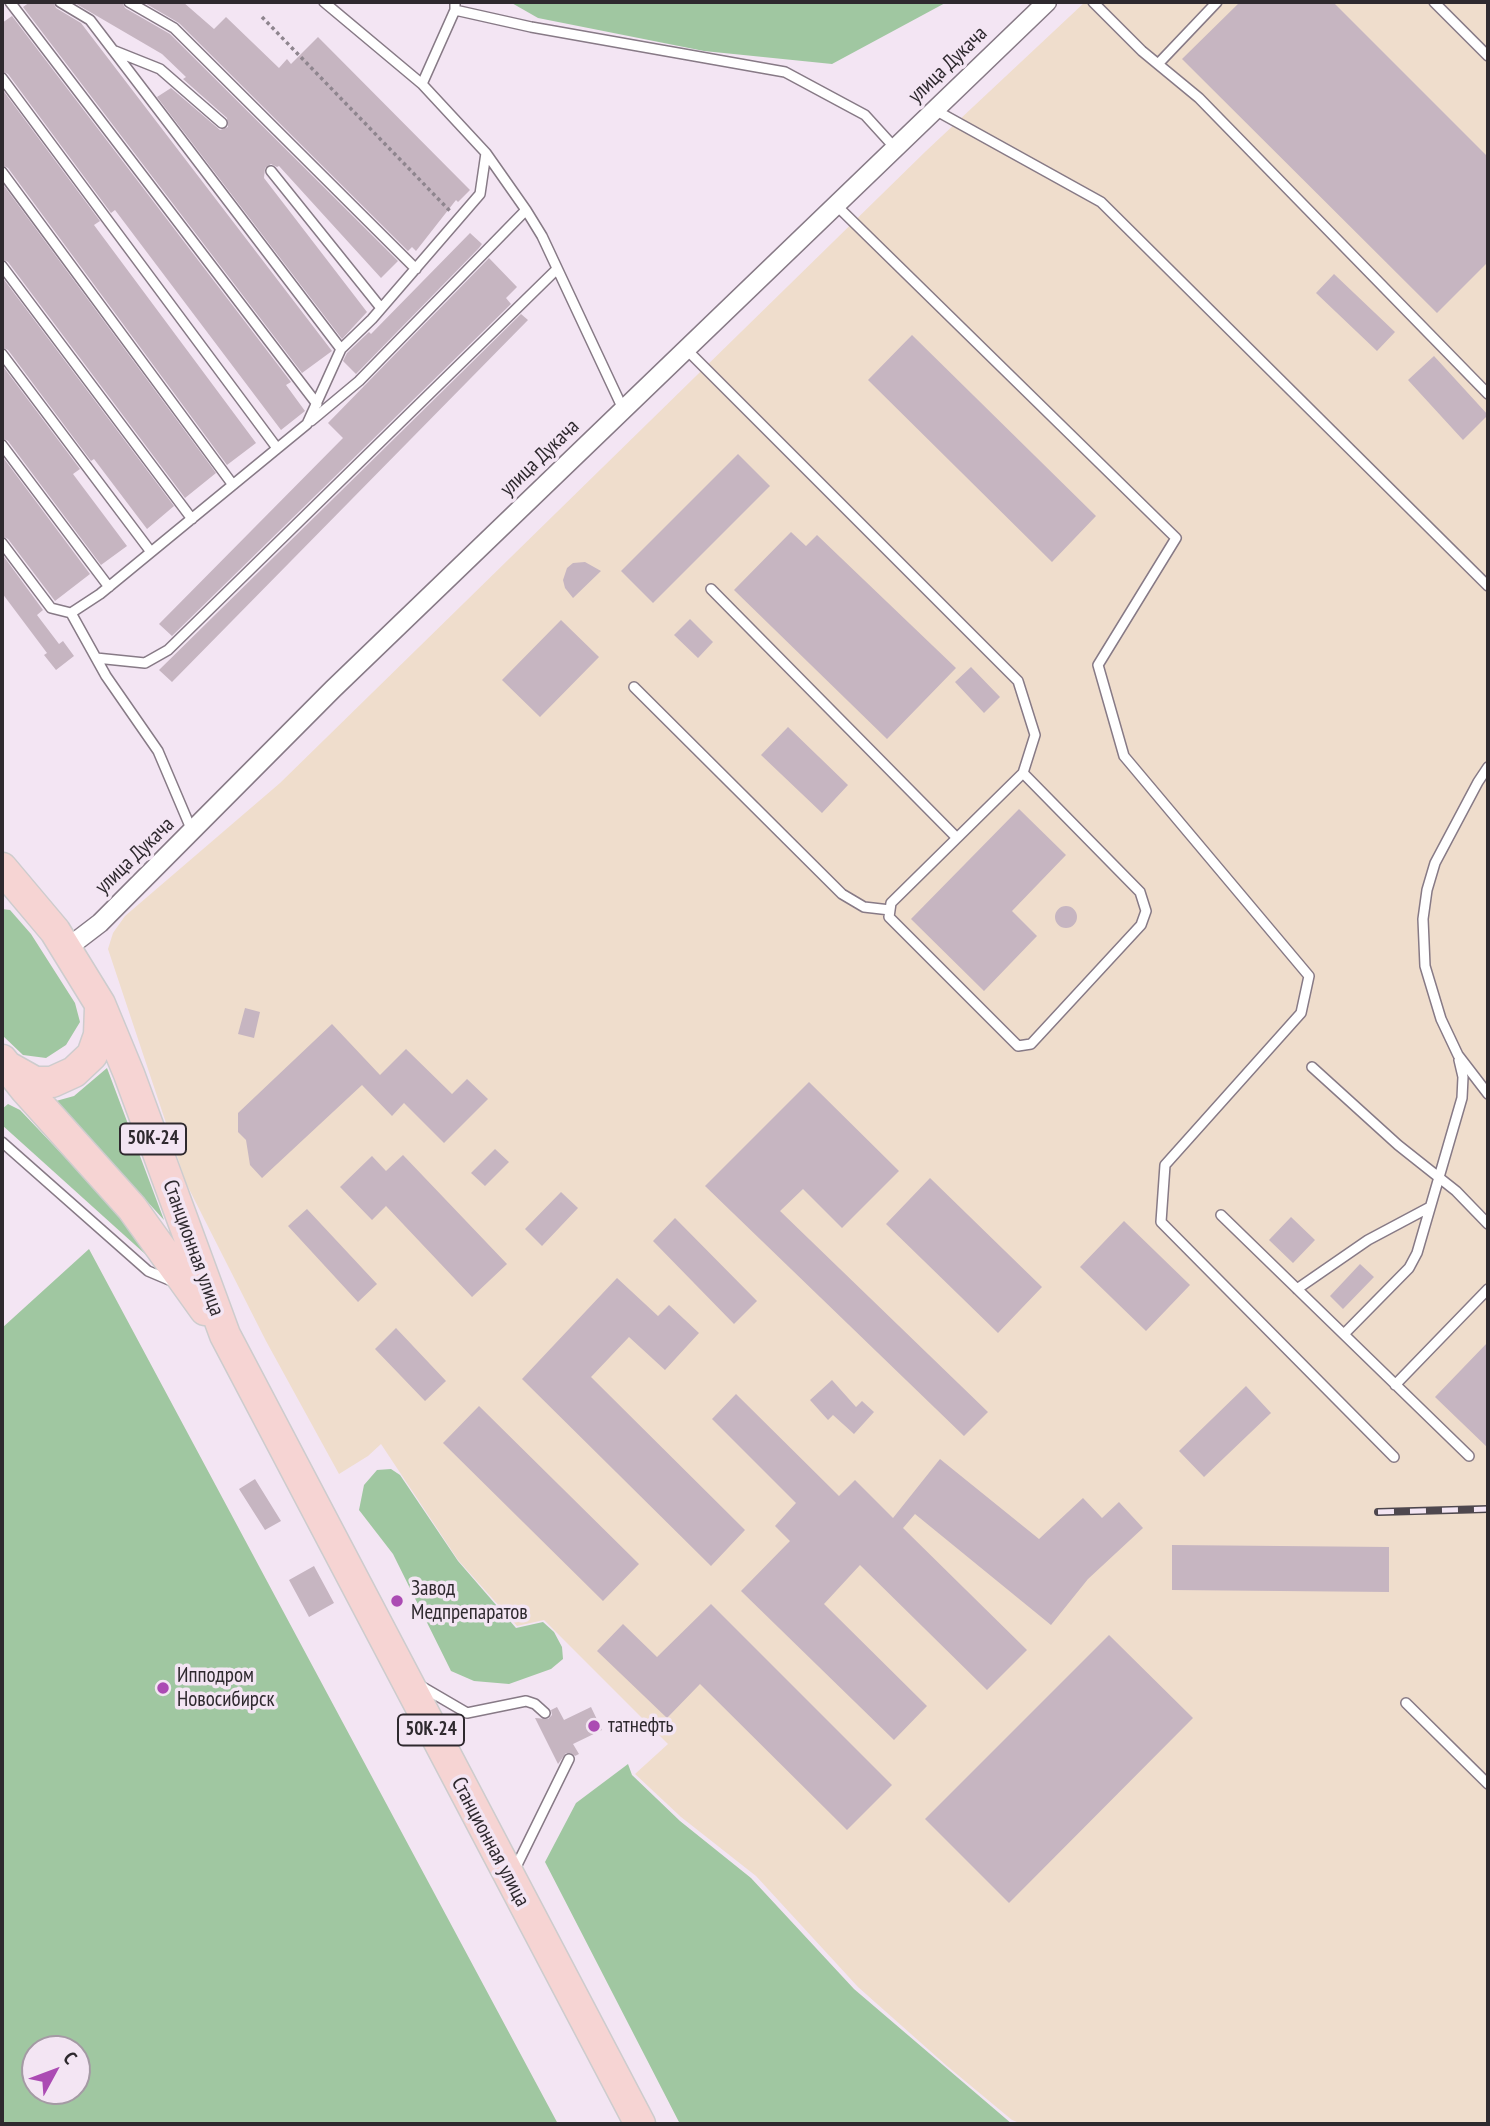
<!DOCTYPE html>
<html>
<head>
<meta charset="utf-8">
<style>
  body { margin:0 }
  #map { position:relative; width:1490px; height:2126px; overflow:hidden; background:#f3e5f3; font-family:"PT Sans Narrow",sans-serif }
  canvas { display:block }
  .frame { position:absolute; inset:0; border:4px solid #2e292e; pointer-events:none }
  .north { position:absolute; left:21px; top:2035px; width:70px; height:70px; box-sizing:border-box; background:#f3e5f3; border:2px solid #a49aa4; border-radius:50%; rotate:49deg; font-size:19px; font-weight:700; line-height:28px; text-align:center; color:#2e292e }
  .north::after { content:''; display:block; margin:auto; width:24px; height:32px; background:#ab4bb3; clip-path:polygon(50% 0,100% 100%,50% 72%,0 100%) }
</style>
</head>
<body>
<div id="map">
<canvas width="1490" height="2126"></canvas>
<div class="frame"></div>
<div class="north">С</div>
</div>
<script>
const ctx = document.querySelector('canvas').getContext('2d');
ctx.lineJoin = 'round';
function paint(path, color) { ctx.fillStyle = color; ctx.fill(path, 'evenodd'); }
const toPath = rows => new Path2D(rows.map(r => 'M' + r).join(''));
function stroke(path, color, width, dash) { ctx.strokeStyle = color; ctx.lineWidth = width; ctx.lineCap = dash ? 'butt' : 'round'; ctx.setLineDash(dash || []); ctx.stroke(path); }
function label(font, color, halo, rows, align = 'center') {
  ctx.font = font + ' "PT Sans Narrow",sans-serif'; ctx.lineWidth = 7; ctx.setLineDash([]); ctx.textBaseline = 'middle'; ctx.strokeStyle = halo; ctx.fillStyle = color; for (const [text, x, y, turn = 0] of rows) {
    ctx.save(); ctx.translate(x, y); ctx.rotate((+turn || 0) * Math.PI / 180); ctx.textAlign = isNaN(turn) ? turn : align; if (halo) ctx.strokeText(text, 0, 0); ctx.fillText(text, 0, 0); ctx.restore();
  }
}
paint(toPath([
  [1085,2,1488,2,1488,2124,1022,2124,1012,2120,947,2066,858,1987,756,1876,681,1817,635,1774,668,1744,544,1620,517,1626,458,1560,381,1444,368,1456,339,1474,266,1341,186,1183,108,949,113,933,125,916,280,783,926,151]
]), '#efddcc');
paint(toPath([
  [510,2,947,2,832,64,704,51,538,18],
  [2,909,10,910,31,934,75,1003,80,1022,66,1045,46,1058,23,1055,2,1035],
  [107,1068,164,1220,56,1101,74,1096],
  [8,1104,20,1110,138,1234,154,1262,2,1125,2,1109],
  [89,1249,558,2124,2,2124,2,1328],
  [77,2049,77,2091,35,2091,35,2049],
  [391,1469,400,1475,458,1561,516,1628,543,1622,554,1632,562,1647,563,1659,551,1669,509,1684,474,1681,451,1671,393,1554,359,1510,364,1485,377,1470],
  [628,1764,632,1775,680,1821,751,1878,854,1989,1012,2124,680,2124,545,1862,576,1803]
]), '#a0c7a1');
paint(toPath([
  [30,2,53,2,56,8,81,23,332,351,302,373,23,7],
  [73,2,122,2,125,8,170,34,398,261,381,278,279,166,277,167,271,164,265,168,264,178,367,312,342,339,157,97,171,88,220,130,228,127,227,118,183,79,186,77,162,54],
  [143,2,183,2,214,29,226,17,279,68,287,59,291,64,318,37,470,190,458,202,456,200,416,251,412,247,408,251,179,23],
  [1240,2,1333,2,1488,157,1488,262,1437,313,1182,59],
  [12,16,291,382,286,385,305,411,281,430,115,210,111,213,8,74,2,71,2,23],
  [2,89,100,221,94,225,256,443,227,465,8,168,2,165],
  [2,183,216,473,185,498,8,262,2,259],
  [470,233,482,244,479,248,356,374,343,361,347,353,369,332,371,334],
  [489,258,517,287,506,298,511,304,172,636,159,624,343,438,328,423],
  [1334,274,1395,332,1377,351,1316,293],
  [2,277,174,506,147,529,94,459,91,461,8,350,2,347],
  [521,314,528,320,172,682,159,670],
  [912,335,1096,516,1052,562,868,380],
  [1434,356,1488,415,1463,440,1408,380],
  [2,365,80,469,73,474,127,546,101,565,8,441,2,438],
  [738,454,770,486,653,603,621,571],
  [2,456,90,574,55,601,8,539,2,536],
  [791,532,806,546,817,535,956,668,887,739,734,590],
  [2,554,43,610,37,615,59,644,63,641,74,656,56,670,44,655,47,653,2,593],
  [585,562,601,571,573,598,565,588,563,580,567,568,573,563],
  [690,619,713,642,698,658,674,635],
  [561,620,599,657,540,717,502,680],
  [971,667,1000,697,984,713,955,682],
  [788,727,848,785,822,813,761,755],
  [1019,809,1066,855,1012,911,1037,936,984,991,911,919],
  '1055 917a11 11 0 1 1 22 0a11 11 0 1 1-22 0Z',
  [245,1008,260,1012,254,1038,238,1034],
  [332,1024,380,1075,406,1049,452,1094,467,1079,488,1099,444,1143,404,1103,392,1116,362,1085,262,1178,250,1165,246,1140,238,1132,238,1113],
  [809,1082,899,1171,842,1228,803,1189,780,1211,988,1412,964,1436,705,1186],
  [495,1149,509,1162,485,1186,471,1173],
  [403,1155,507,1264,472,1297,386,1206,372,1220,340,1187,372,1156,386,1171],
  [930,1178,1042,1287,998,1333,886,1224],
  [561,1192,578,1208,542,1246,525,1229],
  [307,1209,377,1284,358,1302,288,1226],
  [1291,1217,1315,1240,1293,1263,1269,1240],
  [675,1218,757,1301,734,1324,653,1241],
  [1124,1221,1190,1285,1146,1331,1080,1267],
  [1360,1264,1374,1277,1343,1309,1330,1296],
  [617,1278,658,1316,669,1305,699,1333,665,1370,629,1337,591,1377,745,1530,711,1566,522,1379],
  [396,1328,446,1381,425,1401,375,1349],
  [1488,1342,1488,1448,1435,1397],
  [832,1380,856,1407,862,1401,874,1412,854,1434,833,1415,828,1420,810,1400],
  [1246,1386,1271,1413,1204,1477,1179,1451],
  [736,1394,839,1496,855,1480,893,1518,940,1459,1039,1539,1083,1498,1102,1518,1119,1502,1143,1528,1088,1579,1051,1625,915,1514,903,1528,1027,1650,987,1690,860,1565,824,1604,927,1706,894,1740,741,1591,790,1541,775,1526,796,1503,712,1419],
  [479,1406,639,1564,603,1601,443,1443],
  [255,1479,281,1521,265,1530,239,1489],
  [1172,1545,1389,1547,1389,1592,1172,1590],
  [314,1566,334,1603,309,1617,289,1580],
  [711,1604,892,1785,847,1830,700,1684,667,1718,597,1651,623,1624,657,1657],
  [1109,1635,1193,1718,1009,1903,925,1819],
  [557,1707,564,1720,591,1707,602,1730,573,1744,579,1754,575,1756,571,1753,566,1753,558,1764,535,1718,548,1719,552,1715,551,1710]
]), '#c6b5c1');
const lane = toPath([
  [10,2,317,404],
  [60,2,90,20,341,349],
  [129,2,174,28,416,269],
  [324,2,422,84],
  [1093,2,1142,51,1199,98,1488,394],
  [1434,2,1488,56],
  [455,10,531,27,785,72,865,115,895,148],
  [115,51,160,69,222,123],
  [1158,64,1217,2],
  [2,78,277,448],
  [935,110,1101,202,1488,586],
  [486,153,526,210],
  [271,171,381,308],
  [2,172,233,485],
  [836,205,1176,538,1098,665,1124,756,1309,976,1301,1013,1165,1165,1161,1222,1394,1457],
  [2,266,192,519],
  [685,348,1018,681,1035,735,1023,773,891,903,889,917,1018,1046,1031,1044,1141,925,1146,911,1140,892,1023,773],
  [2,354,151,552],
  [311,421,359,381,526,210,542,236,623,409],
  [2,445,109,587],
  [2,543,51,608,71,613,100,594,307,424,341,349,372,319,480,194,486,153,422,84,455,10,455,2],
  [711,589,957,838],
  [71,613,106,676,158,751,192,831],
  [96,658,145,663,168,650,557,269],
  [634,687,842,894,864,907,890,910],
  [1488,767,1478,782,1435,863,1427,890,1423,919,1425,966,1441,1019,1458,1055,1488,1094],
  [1312,1067,1398,1145,1456,1191,1488,1224],
  [2,1142,148,1271,174,1282],
  [1221,1215,1469,1456],
  [1297,1289,1368,1240,1430,1207],
  [1344,1334,1409,1268,1417,1253,1462,1098,1463,1077,1459,1060],
  [1395,1385,1488,1289],
  [419,1685,467,1713,526,1701,535,1704,545,1713],
  [1406,1703,1488,1784],
  [514,1871,569,1759]
]);
const street = toPath([
  [66,949,100,923,333,689,1047,2]
]);
const primary = toPath([
  [2,868,55,931,100,1004,129,1074,225,1335,640,2124],
  [2,1060,25,1089,132,1208,205,1310],
  [10,1068,35,1082,52,1082,74,1072,92,1055,99,1035,100,1008]
]);
stroke(lane, '#877a86', 12);
stroke(street, '#877a86', 21);
stroke(primary, '#cdcccd', 33);
stroke(toPath([
  [262,17,450,211]
]), '#8e858e', 3.5, [3.5, 3.5]);
stroke(lane, '#fff', 9);
stroke(street, '#fff', 18);
stroke(primary, '#f6d4d3', 30);
const rail = toPath([
  [1378,1512,1488,1509]
]);
stroke(rail, '#4e474e', 8);
stroke(rail, '#f3e5f3', 5, [16]);
for (const [x, y, r, color] of [
  [397,1601,7,"#ab4bb3"],
  [163,1688,7,"#ab4bb3"],
  [594,1726,7,"#ab4bb3"]
]) { const dot = new Path2D(); dot.arc(x, y, r, 0, 2 * Math.PI); ctx.fillStyle = color; ctx.fill(dot); stroke(dot, '#f3e5f3', 2.5); }
for (const [x, y, w] of [
  [153,1139,66],
  [431,1730,66]
]) { const box = new Path2D(); box.roundRect(x - w / 2, y - 15.5, w, 31, 5); ctx.fillStyle = '#f3e5f3'; ctx.fill(box); stroke(box, '#2e292e', 2); }
label('bold 19px', '#2e292e', null, [
  ["50К-24",153,1139],
  ["50К-24",431,1730]
]);
label('21px', '#2e292e', '#f3e5f3', [
  ["улица Дукача",948,65,-44],
  ["улица Дукача",540,458,-44],
  ["улица Дукача",135,856,-44],
  ["Станционная улица",193,1248,70],
  ["Станционная улица",490,1842,62]
]);
label('21px', '#2e292e', '#f3e5f3', [
  ["Завод",411,1589],
  ["Медпрепаратов",411,1613],
  ["Ипподром",177,1676],
  ["Новосибирск",177,1700],
  ["татнефть",608,1726]
], 'left');
</script>
</body>
</html>
